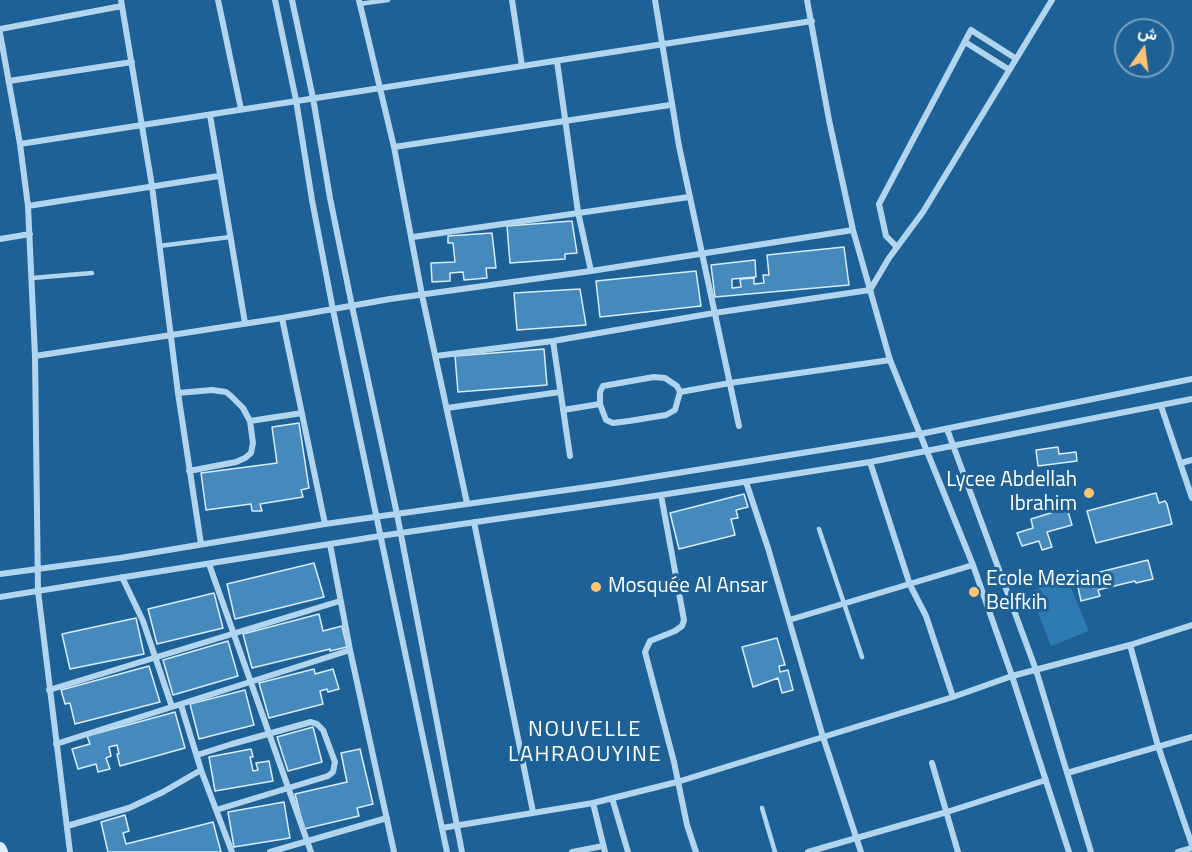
<!DOCTYPE html>
<html>
<head>
<meta charset="utf-8">
<style>
  body { margin:0 }
  #map { position:relative; width:1192px; height:852px; overflow:hidden; background:#1d6196; font-family:"Titillium Web",Vazirmatn,sans-serif }
  canvas { display:block }
  .north { position:absolute; left:1114px; top:18px; width:60px; height:60px; box-sizing:border-box; background:#1d6196; border:2px solid #77a0c0; border-radius:50%; rotate:14deg; font-size:16px; font-weight:700; line-height:24px; text-align:center; color:#fff }
  .north::after { content:''; display:block; margin:auto; width:21px; height:27px; background:#fec471; clip-path:polygon(50% 0,100% 100%,50% 72%,0 100%) }
</style>
</head>
<body>
<div id="map">
<canvas width="1192" height="852"></canvas>
<div class="north">ش</div>
</div>
<script>
const ctx = document.querySelector('canvas').getContext('2d');
ctx.lineJoin = 'round';
function paint(path, color) { ctx.fillStyle = color; ctx.fill(path, 'evenodd'); }
const toPath = rows => new Path2D(rows.map(r => 'M' + r).join(''));
function stroke(path, color, width, dash) { ctx.strokeStyle = color; ctx.lineWidth = width; ctx.lineCap = dash ? 'butt' : 'round'; ctx.setLineDash(dash || []); ctx.stroke(path); }
function label(font, color, halo, rows, align = 'center') {
  ctx.font = font + ' "Titillium Web",sans-serif'; ctx.lineWidth = 6; ctx.setLineDash([]); ctx.textBaseline = 'middle'; ctx.strokeStyle = halo; ctx.fillStyle = color; for (const [text, x, y, turn = 0] of rows) {
    ctx.save(); ctx.translate(x, y); ctx.rotate((+turn || 0) * Math.PI / 180); ctx.textAlign = isNaN(turn) ? turn : align; if (halo) ctx.strokeText(text, 0, 0); ctx.fillText(text, 0, 0); ctx.restore();
  }
}
paint(toPath([
  [1067,578,1089,631,1051,646,1030,592]
]), '#2e7ab2');
const building = toPath([
  [572,221,577,253,565,254,565,259,510,263,507,226,572,221],
  [492,233,496,268,486,268,487,278,464,280,463,272,450,273,450,281,432,282,431,263,455,262,453,243,448,243,448,236,492,233],
  [844,247,849,285,715,297,711,265,755,260,756,277,732,279,732,288,741,287,740,279,754,278,754,284,764,283,763,275,769,275,767,255,844,247],
  [696,271,701,306,600,317,596,281,696,271],
  [580,289,586,325,517,330,514,293,580,289],
  [544,349,547,385,458,392,455,356,544,349],
  [299,423,309,488,301,490,303,497,260,504,262,511,252,511,251,504,206,510,201,473,277,463,272,427,299,423],
  [1058,447,1059,454,1076,452,1077,461,1038,466,1036,450,1058,447],
  [1156,493,1159,503,1165,501,1167,504,1172,524,1096,543,1087,511,1156,493],
  [744,494,748,507,736,510,738,518,731,519,735,535,679,549,670,513,744,494],
  [1067,508,1072,525,1047,532,1052,547,1042,550,1039,541,1022,546,1017,533,1033,528,1031,519,1067,508],
  [1148,560,1153,579,1136,583,1135,581,1098,590,1100,596,1081,601,1076,578,1148,560],
  [314,563,324,597,235,619,227,584,314,563],
  [214,593,223,628,157,644,148,609,214,593],
  [319,614,323,631,342,626,347,647,330,651,330,649,252,668,243,634,319,614],
  [136,618,144,654,70,669,62,634,136,618],
  [777,638,785,665,779,666,780,672,788,670,793,690,782,693,778,678,753,687,742,647,777,638],
  [228,641,238,676,173,695,163,660,228,641],
  [149,666,160,702,75,724,70,703,65,704,61,690,149,666],
  [314,669,315,674,333,669,339,689,328,692,327,689,320,691,323,704,269,718,259,683,314,669],
  [245,690,254,725,199,739,190,704,245,690],
  [175,712,185,748,120,766,117,754,119,754,117,745,109,747,111,756,106,758,110,769,98,772,96,764,78,769,72,749,90,744,87,736,175,712],
  [313,727,322,762,288,771,277,737,313,727],
  [251,749,253,757,250,757,253,771,258,770,256,763,269,761,273,781,215,791,209,757,251,749],
  [360,749,373,804,357,808,359,816,304,829,295,794,347,782,341,753,360,749],
  [284,802,290,838,234,847,228,812,284,802],
  [125,815,129,831,123,833,126,844,213,822,221,852,108,852,101,822,125,815]
]);
paint(building, '#468abd');
stroke(building, '#d8ecfb', 1.5);
stroke(toPath([
  [359,4,388,0],
  [159,246,230,237],
  [32,278,92,273],
  [819,529,862,657],
  [762,808,775,852]
]), '#b2d5ef', 4.5);
stroke(toPath([
  [121,0,152,186,178,393,201,544],
  [218,0,241,109],
  [275,0,296,100,312,200,333,310,447,852],
  [292,0,313,98,330,198,352,306,397,514,462,852],
  [359,0,394,147,422,295,467,503],
  [512,0,522,66],
  [655,0,679,146,739,426],
  [807,0,829,120,853,230,890,360,973,565,1012,676,1069,852],
  [0,29,122,6],
  [0,33,20,144,28,206,35,356,38,591,70,852],
  [965,42,1008,69],
  [557,61,578,212,591,271],
  [9,81,132,62],
  [210,115,245,323],
  [20,144,812,21],
  [394,147,670,105],
  [28,206,219,176],
  [413,237,689,197],
  [0,239,30,234],
  [897,247,886,236,879,204,971,30,1015,58],
  [282,318,325,524],
  [553,341,570,456],
  [35,356,282,318,390,299,591,271,853,230],
  [436,356,553,341,714,313,870,290,889,258,923,212,1052,0],
  [654,377,665,378,677,386,680,392,675,410,666,415,629,421,613,423,606,420,600,404,600,392,603,386,654,377],
  [680,392,730,383,890,360],
  [178,393,212,390,226,392,231,396,243,408,250,421,253,443,251,453,245,458,236,462,189,471],
  [1161,406,1192,498],
  [447,408,560,392],
  [563,410,600,404],
  [250,421,302,413],
  [947,429,1036,670,1091,852],
  [870,462,910,585,926,616,953,697],
  [1181,463,1192,460],
  [746,482,768,548,823,737,861,852],
  [661,495,684,620,682,626,675,631,650,641,645,652,674,762,687,825,696,852],
  [474,522,533,812],
  [330,544,350,650,394,852],
  [209,564,311,852],
  [0,574,120,558,325,524,609,484,920,434,1192,379],
  [122,577,143,621,172,707],
  [0,597,380,536,661,495,870,462,1192,399],
  [789,620,973,565],
  [1130,645,1158,746,1192,845],
  [49,690,340,601],
  [181,705,201,770,232,852],
  [56,744,350,650],
  [197,755,232,744,311,722,317,724,323,730,335,762,333,772,328,776,216,810],
  [932,763,958,852],
  [1067,773,1192,737],
  [612,798,628,852],
  [593,803,605,852],
  [67,826,129,808,163,792,201,770],
  [442,828,593,803,677,782,953,697,1012,676,1130,645,1192,625],
  [270,852,387,818],
  [572,852,603,846],
  [808,852,947,812,1046,780],
  [1178,852,1192,848]
]), '#b2d5ef', 6);
stroke(toPath([
  [0,848,2,852]
]), '#dfeffb', 12);
for (const [x, y, r, color] of [
  [1089,493,6,"#fec471"],
  [596,587,6,"#fec471"],
  [974,592,6,"#fec471"]
]) { const dot = new Path2D(); dot.arc(x, y, r, 0, 2 * Math.PI); ctx.fillStyle = color; ctx.fill(dot); stroke(dot, '#1d6196', 2); }
label('21px', '#fff', '#1d6196', [
  ["Lycee Abdellah",1077,481,"right"],
  ["Ibrahim",1077,505,"right"],
  ["Ecole Meziane",986,580],
  ["Belfkih",986,604],
  ["Mosquée Al Ansar",608,587]
], 'left');
ctx.letterSpacing = '1.5px';
label('22px', '#fff', '#1d6196', [
  ["NOUVELLE",585,731],
  ["LAHRAOUYINE",585,756]
]);
ctx.letterSpacing = '0px';
</script>
</body>
</html>
